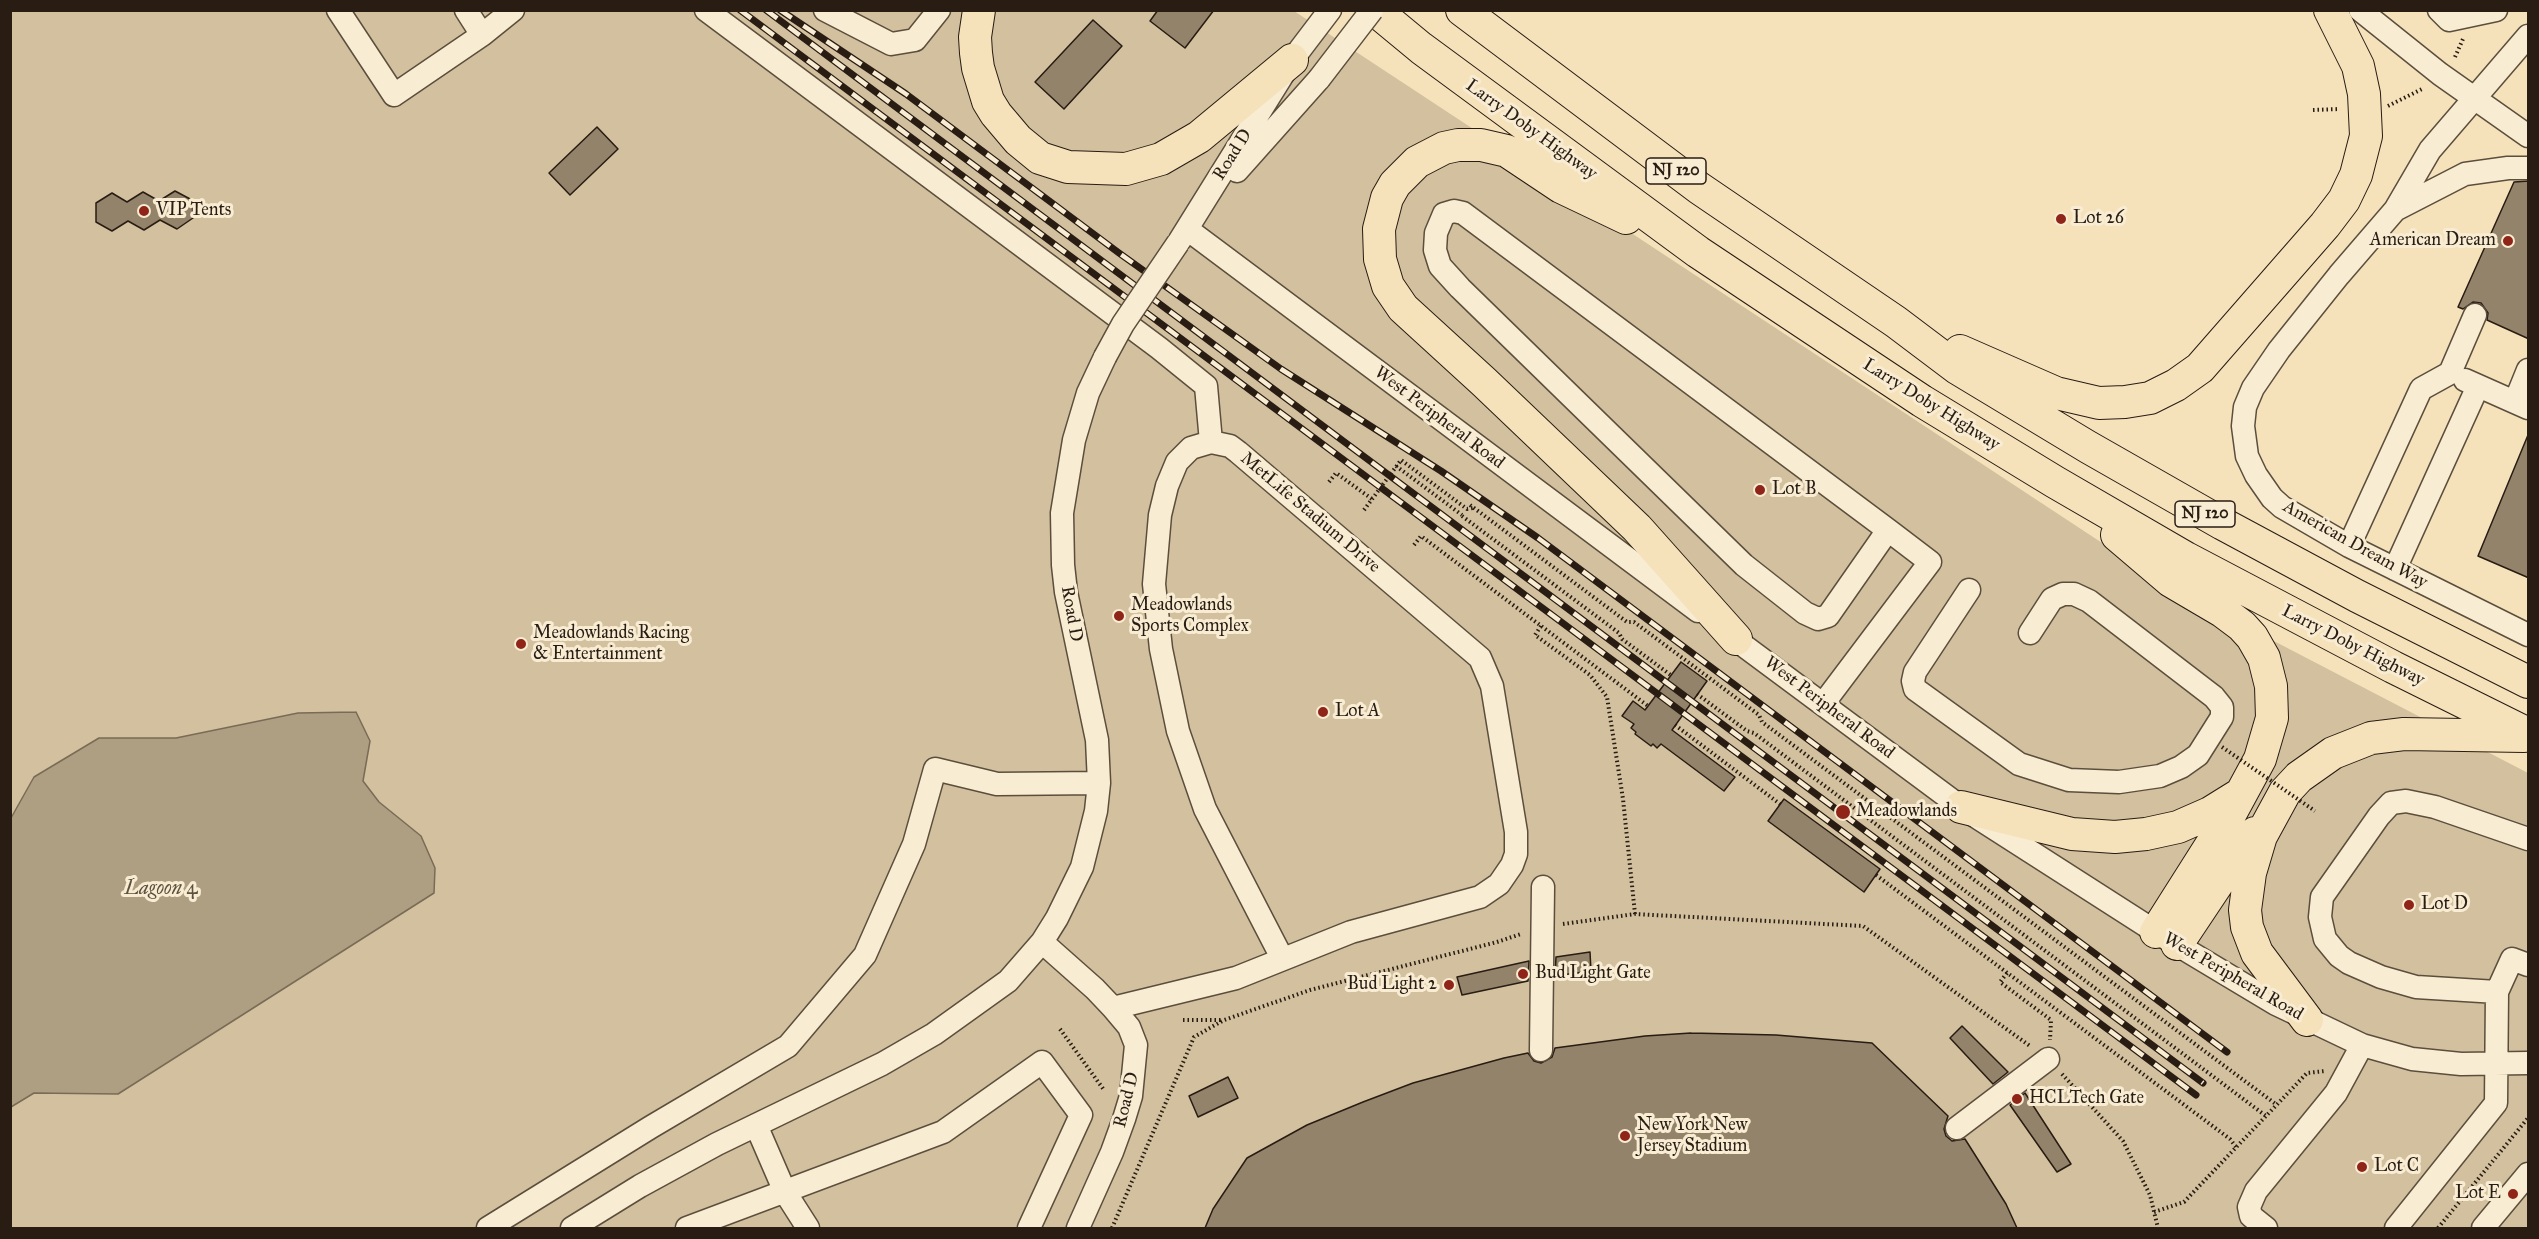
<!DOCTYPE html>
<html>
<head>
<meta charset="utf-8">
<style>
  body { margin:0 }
  #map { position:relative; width:2539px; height:1239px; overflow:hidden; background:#f5e2bb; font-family:"IM FELL Great Primer",serif }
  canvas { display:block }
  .frame { position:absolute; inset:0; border:12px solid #281c13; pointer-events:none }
</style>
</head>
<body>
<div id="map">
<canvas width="2539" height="1239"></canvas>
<div class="frame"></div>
</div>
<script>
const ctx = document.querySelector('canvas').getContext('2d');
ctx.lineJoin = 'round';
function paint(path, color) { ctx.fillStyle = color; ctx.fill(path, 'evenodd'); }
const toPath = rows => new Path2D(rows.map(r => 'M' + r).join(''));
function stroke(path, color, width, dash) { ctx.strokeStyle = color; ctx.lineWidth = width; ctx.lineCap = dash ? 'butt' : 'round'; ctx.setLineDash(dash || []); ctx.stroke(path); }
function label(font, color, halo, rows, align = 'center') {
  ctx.font = font + ' "IM FELL Great Primer",serif'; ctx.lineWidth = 6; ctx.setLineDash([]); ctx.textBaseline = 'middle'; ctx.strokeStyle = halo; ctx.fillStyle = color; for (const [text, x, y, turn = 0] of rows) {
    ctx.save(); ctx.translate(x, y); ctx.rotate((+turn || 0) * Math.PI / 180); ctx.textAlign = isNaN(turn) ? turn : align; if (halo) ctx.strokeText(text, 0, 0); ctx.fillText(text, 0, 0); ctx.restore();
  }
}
paint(toPath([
  [11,11,1294,11,2166,585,2528,773,2528,1228,11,1228]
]), '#d2c09e');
const water = toPath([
  [356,712,370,741,363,781,379,802,421,836,435,868,434,893,118,1094,34,1093,11,1107,11,818,34,777,99,738,176,738,298,713,356,712]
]);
paint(water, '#af9f82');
stroke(water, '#796b56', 1.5);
const building = toPath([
  [1158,10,1214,10,1185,48,1150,21,1158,10],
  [1093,20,1122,46,1064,109,1035,82,1093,20],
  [597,127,618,149,570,195,549,173,597,127],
  [2529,181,2529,339,2487,320,2488,313,2481,303,2473,302,2463,309,2458,307,2514,182,2529,181],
  [175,191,192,200,193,218,177,229,160,220,144,230,128,221,112,231,96,222,96,203,112,193,127,202,143,192,159,201,175,191],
  [2528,435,2529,435,2529,578,2478,556,2528,435],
  [1681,662,1707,681,1672,730,1735,777,1724,791,1661,744,1657,748,1653,744,1651,746,1635,734,1636,732,1631,728,1634,724,1622,716,1633,701,1645,710,1681,662],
  [1784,799,1880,869,1864,892,1768,821,1784,799],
  [1590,952,1591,971,1555,976,1556,957,1590,952],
  [1529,961,1528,981,1462,995,1457,977,1529,961],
  [1962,1026,2008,1072,1993,1084,1950,1038,1962,1026],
  [1691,1033,1776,1035,1872,1043,1948,1116,1944,1129,1946,1136,1952,1141,1965,1139,2006,1204,2017,1228,1205,1228,1213,1209,1247,1158,1307,1125,1363,1102,1413,1083,1504,1058,1528,1053,1534,1061,1541,1063,1552,1057,1555,1048,1645,1036,1691,1033],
  [1228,1077,1238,1098,1198,1117,1189,1096,1228,1077],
  [2025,1093,2071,1164,2057,1172,2010,1105,2025,1093]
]);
paint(building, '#93836a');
stroke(building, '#281c13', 1.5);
const minor = toPath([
  [338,10,394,95,482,35,513,10],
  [466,10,482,35],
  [706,10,1159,348,1206,386,1211,442],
  [825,10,891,44,915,40,939,10],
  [2360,10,2440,74,2528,136],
  [2439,10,2449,20,2496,10],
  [2528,36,2430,150,2395,210,2339,275,2279,350,2253,388,2245,407,2243,426,2247,456,2256,475,2272,498,2282,507,2349,546,2528,635],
  [1237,171,1319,79],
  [2395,210,2465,174,2508,168,2528,168],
  [1187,229,1698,611],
  [1180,240,1292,60,1330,10],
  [2465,380,2528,408],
  [2515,402,2528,370],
  [2349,546,2421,389,2450,373,2475,315],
  [2395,569,2478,386],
  [1969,590,1915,672,1913,681,1915,689,2019,764,2069,780,2119,782,2160,776,2181,767,2198,755,2222,717,2222,707,2214,697,2089,601,2074,594,2063,594,2052,599,2030,633],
  [1724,631,1961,807,2156,932,2276,1004,2362,1045,2412,1059,2461,1064,2528,1063],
  [1823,704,1930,562,1888,530,1463,213,1454,211,1444,214,1436,233,1435,250,1440,266,1460,288,1744,565,1805,613,1818,619,1828,616,1888,530],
  [1042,942,1095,989,1113,1008,1129,1027,1136,1045,1131,1096,1124,1119,1112,1152,1078,1228],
  [2497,992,2416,987,2381,977,2349,963,2339,956,2325,939,2320,917,2322,897,2379,816,2391,803,2406,801,2435,807,2528,839],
  [1113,1008,1236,978,1351,932,1480,897,1499,884,1512,865,1516,854,1516,832,1492,686,1480,658,1238,452,1230,446,1211,442,1191,448,1177,462,1167,486,1160,515,1154,584,1161,649,1178,731,1205,809,1282,958],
  [1541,1050,1543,887],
  [756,1125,785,1192,808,1228],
  [1957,1128,2048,1059],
  [488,1228,651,1127,788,1046,865,955,914,844,935,769,997,784,1099,783],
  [572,1228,640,1186,717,1144,882,1064,934,1034,1008,981,1042,942,1057,918,1082,867,1096,811,1099,783,1097,740,1066,592,1063,565,1062,513,1074,440,1088,393,1105,357],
  [687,1228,943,1132,1042,1062,1081,1115,1029,1228],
  [2266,1228,2251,1216,2249,1207,2256,1191,2336,1093,2362,1045],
  [2396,1228,2496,1103,2497,992,2512,959,2528,965],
  [2483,1228,2528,1174]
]);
const highway = toPath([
  [979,10,975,37,976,53,978,68,988,101,996,114,1018,140,1040,158,1068,167,1126,169,1161,159,1199,137,1292,60],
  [1375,10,1421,48,1698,252,1922,401,2055,482,2186,558,2393,667,2528,734],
  [1462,10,1699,188,1896,322,1957,368,2088,447,2223,524,2357,596,2528,682],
  [1626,218,1561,187,1507,151,1481,145,1458,145,1444,148,1417,162,1395,184,1387,198,1379,229,1380,259,1388,286,1403,308,1484,382,1637,528,1736,639],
  [1960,351,2056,393,2099,403,2125,402,2150,398,2176,385,2200,368,2325,225,2344,200,2356,175,2366,136,2364,94,2358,66,2330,10],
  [2117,535,2171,581,2222,611,2242,626,2252,637,2264,658,2271,686,2272,718,2260,759,2227,820,2156,932],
  [1961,807,2072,834,2115,837,2146,834,2178,827,2210,813,2239,795],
  [2177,944,2239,851,2255,833],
  [2307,1020,2257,953,2247,927,2245,910,2250,873,2261,836,2285,792,2299,777,2333,753,2371,738,2404,734,2524,736]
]);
stroke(minor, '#5b4e3d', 25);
stroke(highway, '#281c13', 34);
stroke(toPath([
  [2455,57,2463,39],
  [2388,106,2424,88],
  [2313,110,2340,109],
  [1396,466,1462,515],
  [1329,482,1336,473,1372,499],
  [1470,505,1627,622,1634,622,1696,668,1759,715,1762,722,2277,1105],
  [1364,510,1401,460,1467,509,1473,508],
  [1462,516,1619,633,1622,639,1672,676],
  [1414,545,1421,536,1648,706],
  [1541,626,1535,635,1590,675,1607,697,1623,799,1635,914],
  [1697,694,1747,731,1754,733,2266,1116],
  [1675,725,1780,804],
  [1876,875,2230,1139,2236,1147],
  [1563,924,1635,914,1863,926,2030,1046],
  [2007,973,2000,982,2051,1020,2050,1040],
  [1183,1020,1223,1020],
  [1060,1029,1104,1090],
  [2062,1074,2123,1141,2150,1195,2158,1228],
  [2154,1212,2184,1202,2307,1073,2325,1071],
  [1112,1228,1194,1037,1224,1020,1310,990,1497,942,1521,934],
  [2438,1228,2528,1118]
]), '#281c13', 4, [1.5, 3]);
stroke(minor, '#f8ecd3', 22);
stroke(highway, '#f5e2bb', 32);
const rail = toPath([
  [740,10,2196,1095],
  [766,10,2203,1083],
  [780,10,906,94,1119,253,1281,369,1441,471,1538,538,2227,1052]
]);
stroke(rail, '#281c13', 7);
stroke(rail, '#f8ecd3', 4.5, [14]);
const minorBridge = toPath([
  [1319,79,1372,10],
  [1105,357,1123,324,1178,243]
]);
stroke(minorBridge, '#5b4e3d', 25, []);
stroke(toPath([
  [2222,747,2315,811]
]), '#281c13', 4, [1.5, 3]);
stroke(minorBridge, '#f8ecd3', 22);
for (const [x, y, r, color] of [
  [144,211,6,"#8f2418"],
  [2061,219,6,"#8f2418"],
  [2508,241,6,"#8f2418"],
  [1760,490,6,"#8f2418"],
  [1119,616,6,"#8f2418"],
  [521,644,6,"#8f2418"],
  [1323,712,6,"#8f2418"],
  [1843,812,8,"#8f2418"],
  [2409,905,6,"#8f2418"],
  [1523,974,6,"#8f2418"],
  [1449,985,6,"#8f2418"],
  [2017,1099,6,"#8f2418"],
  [1625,1136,6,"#8f2418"],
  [2362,1167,6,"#8f2418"],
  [2513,1194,6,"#8f2418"]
]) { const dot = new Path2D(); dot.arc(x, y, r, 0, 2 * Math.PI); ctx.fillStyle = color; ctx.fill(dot); stroke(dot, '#f8ecd3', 2); }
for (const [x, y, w] of [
  [1676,171,60],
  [2205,514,60]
]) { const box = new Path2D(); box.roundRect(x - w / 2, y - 13, w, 26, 4.5); ctx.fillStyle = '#f8ecd3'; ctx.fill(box); stroke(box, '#281c13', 1.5); }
label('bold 16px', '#281c13', null, [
  ["NJ 120",1676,171],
  ["NJ 120",2205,514]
]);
label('18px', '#281c13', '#f8ecd3', [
  ["Larry Doby Highway",1531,130,36],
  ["Road D",1233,155,-58],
  ["Larry Doby Highway",1931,405,32],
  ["West Peripheral Road",1439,418,37],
  ["MetLife Stadium Drive",1310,513,40],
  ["American Dream Way",2355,545,29],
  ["Road D",1071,614,80],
  ["Larry Doby Highway",2353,646,27],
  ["West Peripheral Road",1829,708,37],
  ["West Peripheral Road",2233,977,30],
  ["Road D",1127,1100,-76]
]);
label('18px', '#281c13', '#f8ecd3', [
  ["VIP Tents",156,211],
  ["Lot 26",2073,219],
  ["American Dream",2496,241,"right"],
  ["Lot B",1772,490],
  ["Meadowlands",1131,606],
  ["Sports Complex",1131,627],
  ["Meadowlands Racing",533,634],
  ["& Entertainment",533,655],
  ["Lot A",1335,712],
  ["Meadowlands",1856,812],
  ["Lot D",2421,905],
  ["Bud Light Gate",1535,974],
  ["Bud Light 2",1437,985,"right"],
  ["HCLTech Gate",2029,1099],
  ["New York New",1637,1126],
  ["Jersey Stadium",1637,1147],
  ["Lot C",2374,1167],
  ["Lot E",2501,1194,"right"]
], 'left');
label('italic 20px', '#5e503f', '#f8ecd3', [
  ["Lagoon 4",161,889]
]);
</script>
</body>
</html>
